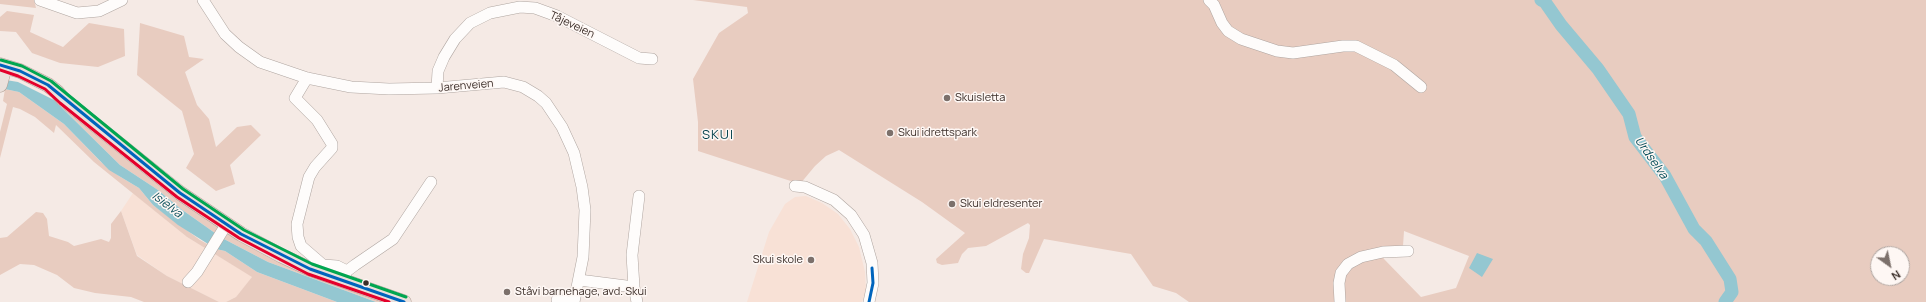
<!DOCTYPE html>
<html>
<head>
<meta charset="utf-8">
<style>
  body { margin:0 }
  #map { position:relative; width:1926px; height:302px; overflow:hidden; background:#f5eae5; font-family:Manrope,sans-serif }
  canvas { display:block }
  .north { position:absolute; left:1870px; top:246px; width:40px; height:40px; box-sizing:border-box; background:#fef7f4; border:1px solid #b0a7a3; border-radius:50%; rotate:147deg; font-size:11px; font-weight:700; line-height:16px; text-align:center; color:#3b2e29 }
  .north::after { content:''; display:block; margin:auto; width:14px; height:18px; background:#7c706b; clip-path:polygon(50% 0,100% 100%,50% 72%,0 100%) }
</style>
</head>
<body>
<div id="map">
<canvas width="1926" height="302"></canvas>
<div class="north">N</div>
</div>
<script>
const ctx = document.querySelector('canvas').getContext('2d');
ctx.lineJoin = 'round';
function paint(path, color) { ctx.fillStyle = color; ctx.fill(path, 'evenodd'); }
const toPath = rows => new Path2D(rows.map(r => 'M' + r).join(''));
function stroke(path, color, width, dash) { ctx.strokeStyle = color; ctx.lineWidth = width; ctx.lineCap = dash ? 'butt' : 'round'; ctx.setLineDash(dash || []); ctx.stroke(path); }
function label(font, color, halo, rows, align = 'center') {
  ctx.font = font + ' Manrope,sans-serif'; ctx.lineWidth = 3; ctx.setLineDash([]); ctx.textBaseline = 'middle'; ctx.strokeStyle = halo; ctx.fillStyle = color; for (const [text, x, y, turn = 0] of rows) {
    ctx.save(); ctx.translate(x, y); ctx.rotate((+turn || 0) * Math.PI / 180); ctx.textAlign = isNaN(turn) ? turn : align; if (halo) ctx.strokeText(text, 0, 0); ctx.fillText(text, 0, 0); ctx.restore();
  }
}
paint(toPath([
  [133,193,187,237,253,277,236,297,226,302,219,302,167,276,137,255,121,211],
  [806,196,822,203,838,214,850,229,859,247,865,272,866,290,862,302,747,302,769,232,785,204,795,197]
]), '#f8e1d6');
paint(toPath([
  [0,0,34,0,36,8,0,4],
  [693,0,1926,0,1926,302,1189,302,1176,293,1153,286,1131,254,1044,239,1029,273,1026,273,1021,269,1023,254,1029,238,1030,225,1028,223,986,246,968,248,962,254,958,263,942,265,937,263,936,259,965,233,922,202,839,150,826,156,815,166,800,184,698,151,698,122,693,79,719,33,748,13,747,7],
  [1404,231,1469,256,1456,288,1421,297,1384,259,1379,247,1403,246],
  [1878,254,1902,254,1902,278,1878,278],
  [7,11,34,15,30,32,63,47,89,23,124,29,125,56,98,67,60,63,32,53,16,32,0,31,0,17],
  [140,23,184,36,189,57,204,59,185,72,197,105,209,119,216,147,237,127,251,125,261,135,230,165,235,184,216,191,186,168,194,154,182,111,137,75],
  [5,89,19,92,64,124,101,162,119,176,139,188,153,205,200,240,216,249,225,251,257,272,337,302,226,302,236,297,252,277,187,237,94,162,56,125,54,133,35,117,20,109,13,107,0,158,0,132,7,104,3,101],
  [54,100,71,112,121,152,121,155,129,158,178,197,386,302,376,302,268,262,222,238,181,209,158,190,120,165],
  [121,211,137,256,167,276,219,302,144,302,131,297,95,293,74,288,57,275,34,265,20,264,0,275,0,238,7,237,36,212,43,213,47,219,49,236,68,242,74,246,101,239,109,242,111,238,111,224]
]), '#e8ccc0');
paint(toPath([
  [0,79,18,82,54,100,120,165,158,190,181,209,222,238,268,262,376,302,337,302,257,272,225,251,216,249,178,225,153,205,139,188,109,170,64,124,19,92,0,88],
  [1477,253,1493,259,1482,277,1469,268]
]), '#94c7d1');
stroke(toPath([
  [1541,0,1545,2,1561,25,1598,69,1629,114,1635,137,1665,176,1694,229,1706,241,1730,279,1732,292,1725,302]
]), '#94c7d1', 13);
const minor = toPath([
  [40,0,77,13,99,11,122,0],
  [203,0,225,34,239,47,260,62,307,78,351,87,389,89,437,88,504,82,523,87,538,96,546,103,562,127,574,153,582,187,585,210,583,257,574,302],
  [1209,0,1214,5,1222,23,1228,31,1241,39,1277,51,1293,53,1343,46,1356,46,1394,65,1421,87],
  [307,78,295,98,317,120,332,144,332,148,315,167,309,177,297,224,298,237,301,246,323,265,337,266,347,271],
  [437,88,438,71,444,57,455,39,470,23,490,13,520,7,535,8,557,16,639,58,652,59],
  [795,186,805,187,834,200,851,215,864,235,872,263,873,283,869,302],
  [344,277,347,271,355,265,393,239,431,182],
  [579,280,634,287],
  [188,282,197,272,226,225],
  [557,300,570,302],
  [637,302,634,287,632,255,639,196],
  [1340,302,1339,283,1341,273,1348,264,1361,257,1383,252,1408,251]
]);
const major = toPath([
  [0,65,20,71,48,85,57,92,63,99,180,193,241,234,282,256,310,269,404,302],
  [0,85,5,67]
]);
stroke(minor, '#afa5a0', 12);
stroke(major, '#b39f94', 15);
stroke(minor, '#fefcfb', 11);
stroke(major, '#ebe1dc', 14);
stroke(toPath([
  [0,65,20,71,48,85,180,193,241,234,310,269,404,302],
  [869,302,873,283,872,268]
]), '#0065bd', 3);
stroke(toPath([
  [0,70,18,76,45,89,60,103,177,197,239,238,308,274,389,302]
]), '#e4002b', 3);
stroke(toPath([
  [1,60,22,66,51,81,183,189,244,230,312,264,406,297]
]), '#00a651', 3);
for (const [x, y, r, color] of [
  [947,98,4,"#7c706b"],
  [890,133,4,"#7c706b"],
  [952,204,4,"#7c706b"],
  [811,260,4,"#7c706b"],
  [366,283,3.5,"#3b2e29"],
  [507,292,4,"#7c706b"]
]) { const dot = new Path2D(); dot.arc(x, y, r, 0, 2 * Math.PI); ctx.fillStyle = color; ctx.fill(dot); stroke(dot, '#fef7f4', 1.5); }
label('11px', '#3b2e29', '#fef7f4', [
  ["Tåjeveien",572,25,25],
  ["Jarenveien",466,86,-5]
]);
label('11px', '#3b2e29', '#fef7f4', [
  ["Skuisletta",955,98],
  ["Skui idrettspark",898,133],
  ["Skui eldresenter",960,204],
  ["Skui skole",803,260,"right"],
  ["Ståvi barnehage, avd. Skui",515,292]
], 'left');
label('italic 12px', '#084f5b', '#fef7f4', [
  ["Urdselva",1651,158,55],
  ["Isielva",167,205,37]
]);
ctx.letterSpacing = '1px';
label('13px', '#003e49', '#fef7f4', [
  ["SKUI",718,135]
]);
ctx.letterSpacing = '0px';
</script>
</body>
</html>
